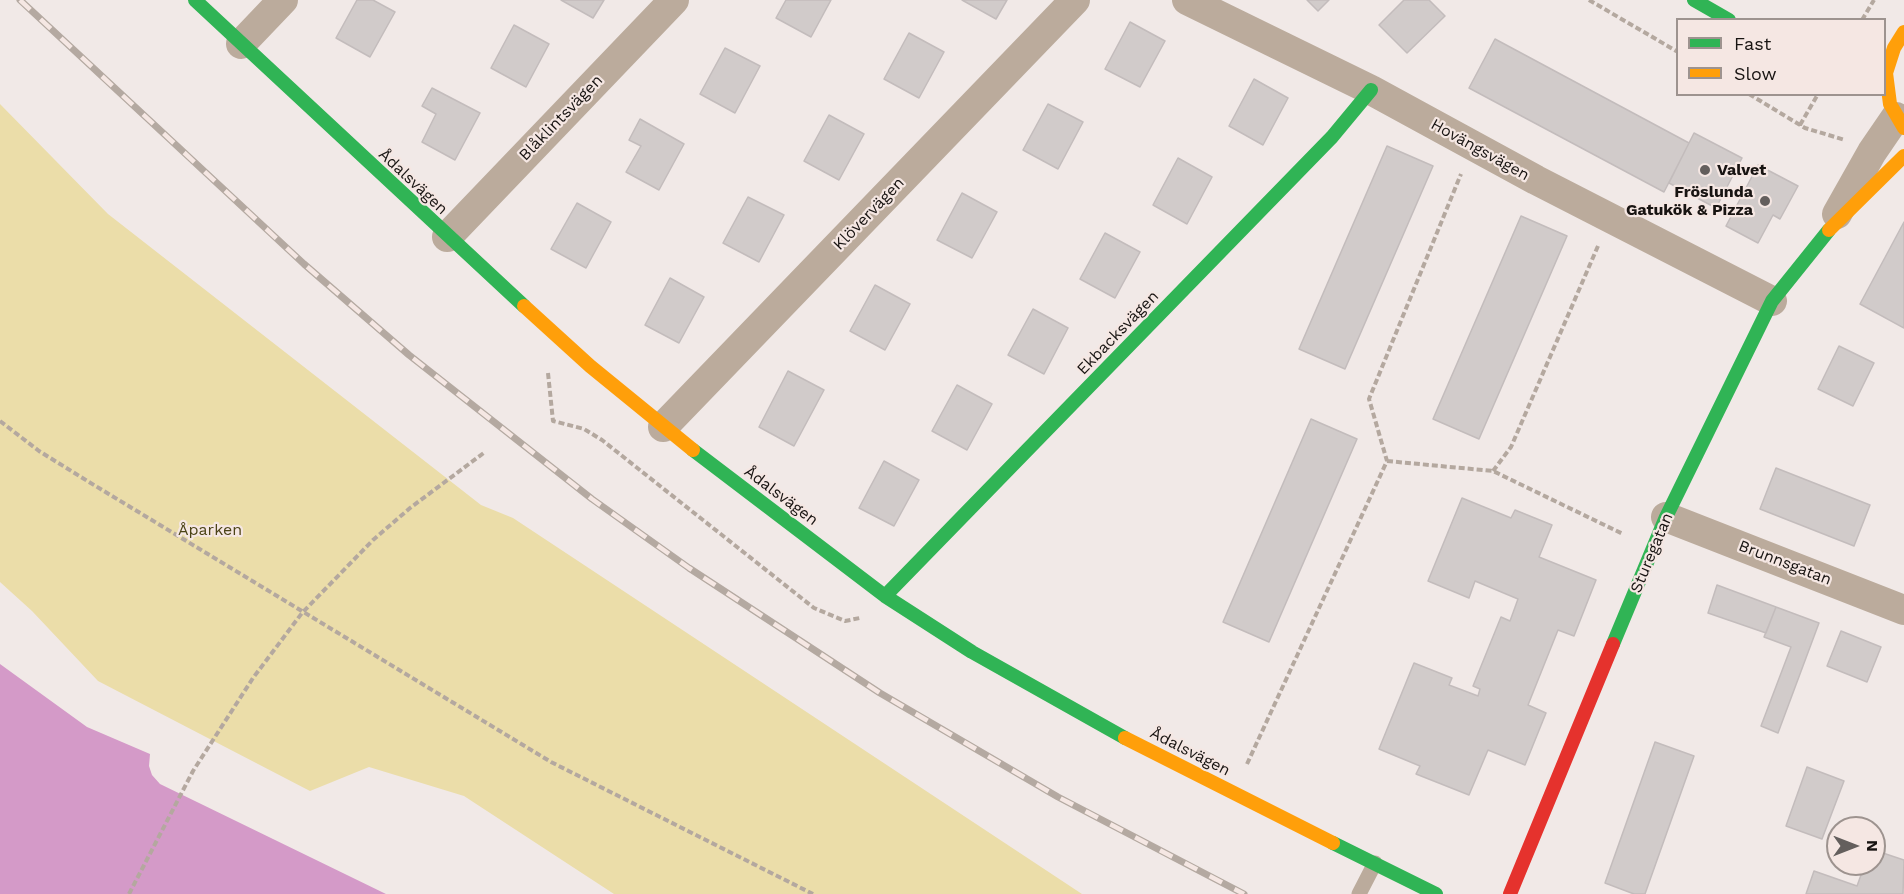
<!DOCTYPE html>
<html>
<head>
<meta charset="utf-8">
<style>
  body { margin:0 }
  #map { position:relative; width:1904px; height:894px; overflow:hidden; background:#f1e9e7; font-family:"Work Sans",sans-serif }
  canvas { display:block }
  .legend { position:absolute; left:1676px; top:18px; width:210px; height:78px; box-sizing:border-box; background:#f5e7e3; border:2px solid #9d938f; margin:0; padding:8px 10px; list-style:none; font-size:18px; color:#181412 }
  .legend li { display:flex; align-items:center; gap:12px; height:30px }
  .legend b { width:30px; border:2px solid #9d938f }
  .north { position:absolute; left:1826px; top:816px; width:60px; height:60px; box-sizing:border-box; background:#f5e7e3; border:2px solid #9d938f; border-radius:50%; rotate:90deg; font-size:16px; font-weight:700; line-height:24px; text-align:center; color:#181412 }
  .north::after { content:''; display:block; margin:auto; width:21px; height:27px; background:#645f5d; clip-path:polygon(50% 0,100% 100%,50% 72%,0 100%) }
</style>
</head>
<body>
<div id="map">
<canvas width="1904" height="894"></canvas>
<ul class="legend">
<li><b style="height:8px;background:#30b455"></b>Fast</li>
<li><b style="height:8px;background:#ff9f0a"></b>Slow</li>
</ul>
<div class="north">N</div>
</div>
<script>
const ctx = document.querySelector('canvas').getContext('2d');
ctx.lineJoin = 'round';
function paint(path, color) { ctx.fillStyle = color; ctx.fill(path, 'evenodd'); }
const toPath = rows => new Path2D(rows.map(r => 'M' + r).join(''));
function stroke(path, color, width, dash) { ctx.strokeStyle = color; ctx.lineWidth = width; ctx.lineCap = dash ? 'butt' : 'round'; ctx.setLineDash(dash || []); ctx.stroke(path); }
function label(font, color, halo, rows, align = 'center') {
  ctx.font = font + ' "Work Sans",sans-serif'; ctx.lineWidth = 4.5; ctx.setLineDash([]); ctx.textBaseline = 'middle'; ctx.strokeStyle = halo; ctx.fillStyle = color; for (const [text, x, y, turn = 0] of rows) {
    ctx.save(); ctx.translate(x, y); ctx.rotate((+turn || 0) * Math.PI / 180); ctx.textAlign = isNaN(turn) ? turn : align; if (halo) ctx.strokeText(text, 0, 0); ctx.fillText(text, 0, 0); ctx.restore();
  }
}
paint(toPath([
  [0,104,108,214,481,505,513,518,1082,894,614,894,464,796,369,767,310,791,98,681,32,611,0,582]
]), '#ebdda9');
paint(toPath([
  [0,664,87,727,150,754,149,766,152,775,160,784,386,894,0,894]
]), '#d49ac8');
const building = toPath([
  [357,0,373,0,395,12,370,57,336,38,357,0],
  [561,0,604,0,593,18,561,0],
  [786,0,831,0,811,37,776,18,786,0],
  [962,0,1007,0,996,19,962,0],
  [1307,0,1329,0,1318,11,1307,0],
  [1404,0,1429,0,1445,16,1407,53,1379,25,1404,0],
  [1130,22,1165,41,1140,87,1105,69,1130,22],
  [514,25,549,44,526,87,491,68,514,25],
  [909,33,944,52,919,98,884,79,909,33],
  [1495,39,1689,143,1664,192,1469,88,1495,39],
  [725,48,760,66,735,113,700,94,725,48],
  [1254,79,1288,98,1263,145,1229,126,1254,79],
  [432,88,480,113,455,160,422,142,436,114,422,106,432,88],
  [1048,104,1083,122,1058,169,1023,150,1048,104],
  [829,115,864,134,839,180,804,161,829,115],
  [640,119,684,144,659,190,626,172,641,146,629,140,640,119],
  [1694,133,1742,158,1716,208,1669,183,1694,133],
  [1387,146,1433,166,1345,369,1299,349,1387,146],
  [1178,158,1212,177,1187,224,1153,205,1178,158],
  [1758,165,1798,186,1780,219,1773,215,1758,243,1726,226,1758,165],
  [962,193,997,212,972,258,937,240,962,193],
  [748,197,784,215,759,262,723,243,748,197],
  [577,203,611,222,586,268,551,249,577,203],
  [1521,216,1567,236,1479,439,1433,419,1521,216],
  [1904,222,1904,328,1860,304,1904,222],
  [1105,233,1140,252,1115,298,1080,279,1105,233],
  [670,278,704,297,679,343,645,325,670,278],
  [875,285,910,304,885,350,850,331,875,285],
  [1033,309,1068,328,1044,374,1008,355,1033,309],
  [1839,346,1874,363,1853,406,1818,389,1839,346],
  [788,371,824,390,794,446,759,427,788,371],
  [957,385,992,404,967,450,932,431,957,385],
  [1311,419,1357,439,1269,642,1223,622,1311,419],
  [884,461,919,480,894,526,859,508,884,461],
  [1776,468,1870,505,1854,546,1760,509,1776,468],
  [1462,498,1511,518,1515,510,1552,525,1539,557,1596,580,1574,636,1558,630,1528,705,1546,713,1525,765,1488,750,1469,795,1416,774,1420,766,1379,749,1414,663,1452,678,1449,685,1478,696,1480,689,1473,686,1501,617,1510,621,1518,599,1475,581,1469,598,1428,581,1462,498],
  [1717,585,1776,607,1766,633,1708,613,1717,585],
  [1776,607,1819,623,1778,733,1761,726,1791,647,1764,637,1776,607],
  [1841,631,1881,647,1867,682,1827,666,1841,631],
  [1655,742,1694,756,1645,894,1634,894,1605,883,1655,742],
  [1807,767,1844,781,1822,839,1786,826,1807,767],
  [1874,850,1904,860,1903,894,1806,894,1814,871,1857,886,1865,864,1874,864,1874,850]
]);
paint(building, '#d1cbca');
stroke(building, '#c3bcbc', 1.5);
stroke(toPath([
  [1589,0,1678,52],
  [1862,20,1874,0],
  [1749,94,1805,128,1845,140],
  [1800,125,1818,94],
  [548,373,553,421,584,429,602,440,814,608,845,621,860,618],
  [0,421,39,451,89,482,551,762,813,894],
  [1387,461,1493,471,1623,534],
  [1493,471,1511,447,1598,246],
  [1247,764,1387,461,1369,399,1461,174],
  [129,894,193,771,253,678,302,613,373,540,410,508,485,452]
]), '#b4a89f', 4, [6, 3]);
stroke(toPath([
  [1359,894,1375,863]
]), '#bbab9c', 15);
stroke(toPath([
  [1187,0,1371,90,1536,180,1772,301],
  [241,44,283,0],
  [1837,214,1872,152,1896,117],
  [447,237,674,0],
  [663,427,1075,0],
  [1666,517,1904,610]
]), '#bbab9c', 30);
stroke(toPath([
  [195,0,524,306],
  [1694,0,1729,20],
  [693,450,885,596,972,652,1125,738],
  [885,596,1332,137,1371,90],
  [1613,644,1666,517,1772,301,1829,230],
  [1333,843,1436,894]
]), '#30b455', 14);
stroke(toPath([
  [1904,32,1894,48,1886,73,1890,104,1904,128],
  [1829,230,1904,156],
  [524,306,590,366,693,450],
  [1125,738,1333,843]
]), '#ff9f0a', 14);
stroke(toPath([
  [1510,894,1613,644]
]), '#e5322d', 14);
const rail = toPath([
  [20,0,304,264,409,355,592,499,689,568,880,693,1058,797,1244,894]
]);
stroke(rail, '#b4a9a1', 7);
stroke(rail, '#f5e7e3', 4.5, [14]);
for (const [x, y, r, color] of [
  [1705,170,6,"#645f5d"],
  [1765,201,6,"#645f5d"]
]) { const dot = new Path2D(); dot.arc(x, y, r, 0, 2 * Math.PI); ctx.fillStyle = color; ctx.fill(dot); stroke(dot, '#f5e7e3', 2); }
label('16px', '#181412', '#f5e7e3', [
  ["Blåklintsvägen",561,118,-46],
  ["Hovängsvägen",1480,150,29],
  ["Ådalsvägen",413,182,43],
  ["Klövervägen",869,214,-46],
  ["Ekbacksvägen",1118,333,-46],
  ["Ådalsvägen",781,496,37],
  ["Sturegatan",1652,553,-67],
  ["Brunnsgatan",1785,563,21],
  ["Ådalsvägen",1190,752,27]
]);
label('bold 16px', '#181412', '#f5e7e3', [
  ["Valvet",1717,170],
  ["Fröslunda",1753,192,"right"],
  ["Gatukök & Pizza",1753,210,"right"]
], 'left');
label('16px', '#4b4316', '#f5e7e3', [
  ["Åparken",210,530]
]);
</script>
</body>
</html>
